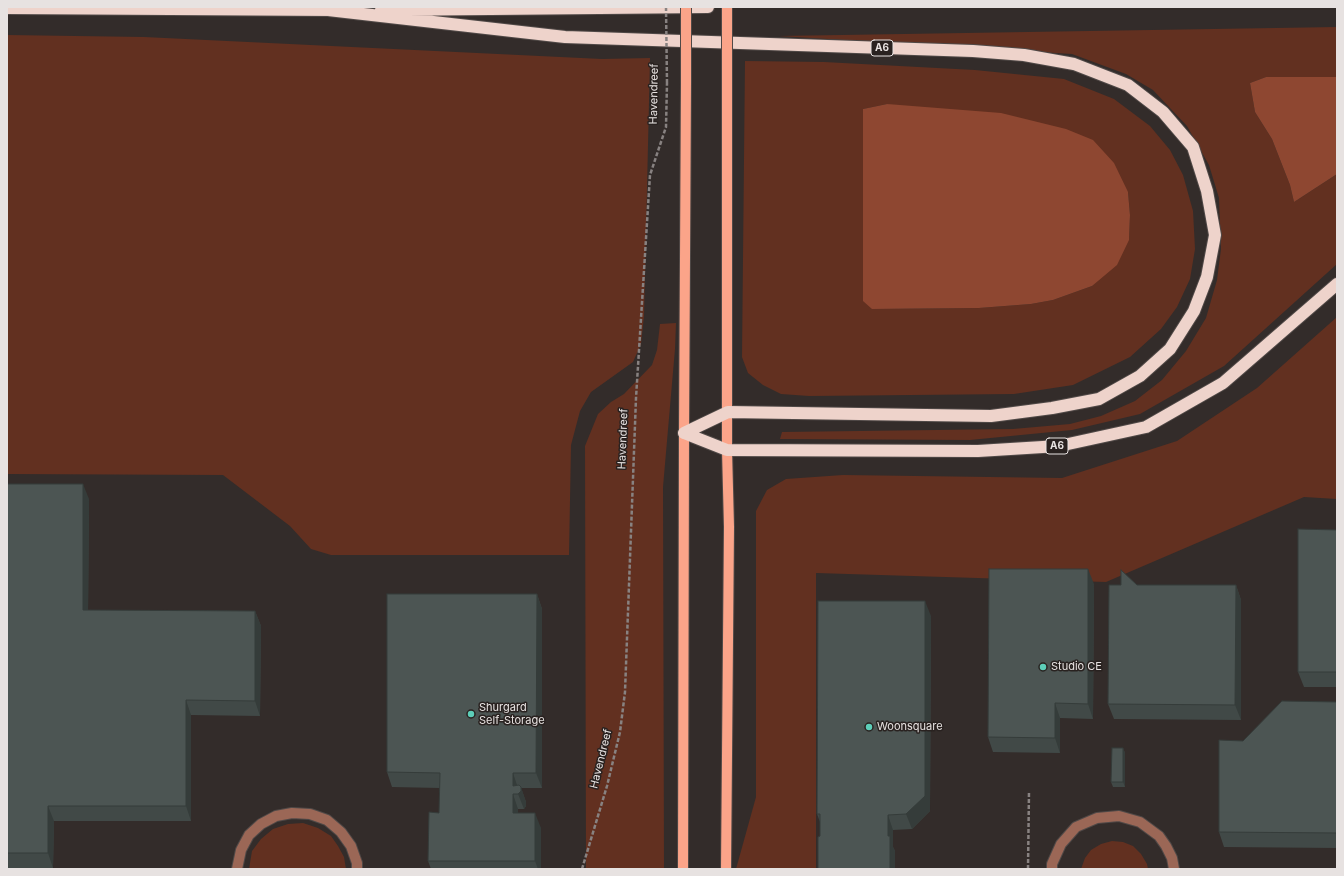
<!DOCTYPE html>
<html>
<head>
<meta charset="utf-8">
<style>
  body { margin:0 }
  #map { position:relative; width:1344px; height:876px; overflow:hidden; background:#332c2a; font-family:Inter,sans-serif }
  canvas { display:block }
  .frame { position:absolute; inset:0; border:8px solid #e7e2e1; pointer-events:none }
</style>
</head>
<body>
<div id="map">
<canvas width="1344" height="876"></canvas>
<div class="frame"></div>
</div>
<script>
const ctx = document.querySelector('canvas').getContext('2d');
ctx.lineJoin = 'round';
function paint(path, color) { ctx.fillStyle = color; ctx.fill(path, 'evenodd'); }
const toPath = rows => new Path2D(rows.map(r => 'M' + r).join(''));
function stroke(path, color, width, dash) { ctx.strokeStyle = color; ctx.lineWidth = width; ctx.lineCap = dash ? 'butt' : 'round'; ctx.setLineDash(dash || []); ctx.stroke(path); }
function label(font, color, halo, rows, align = 'center') {
  ctx.font = font + ' Inter,sans-serif'; ctx.lineWidth = 3; ctx.setLineDash([]); ctx.textBaseline = 'middle'; ctx.strokeStyle = halo; ctx.fillStyle = color; for (const [text, x, y, turn = 0] of rows) {
    ctx.save(); ctx.translate(x, y); ctx.rotate((+turn || 0) * Math.PI / 180); ctx.textAlign = isNaN(turn) ? turn : align; if (halo) ctx.strokeText(text, 0, 0); ctx.fillText(text, 0, 0); ctx.restore();
  }
}
paint(toPath([
  [1337,27,1337,77,1266,77,1250,83,1255,112,1272,139,1290,185,1294,202,1337,174,1337,264,1224,366,1140,414,1072,430,970,440,780,439,782,432,1013,429,1070,424,1101,416,1135,401,1162,380,1186,351,1206,318,1217,280,1221,249,1219,198,1209,165,1187,126,1153,90,1126,74,1072,54,779,36],
  [7,35,144,37,602,59,650,58,646,232,644,316,641,344,633,362,591,392,580,411,571,445,569,555,331,555,311,549,290,526,223,475,7,474],
  [745,61,824,62,975,70,1064,79,1114,99,1150,126,1170,150,1183,175,1193,211,1195,249,1190,279,1177,307,1161,329,1130,357,1073,385,1014,394,809,396,781,394,763,385,748,373,742,357],
  [887,104,1128,192,1130,215,1129,239,1092,286,1053,300,1031,304,979,308,872,309,863,109],
  [1337,317,1337,499,1304,497,1106,582,816,573,816,869,736,869,756,797,756,511,767,490,786,479,843,475,1062,478,1177,441,1257,388],
  [676,323,675,349,663,487,664,869,586,869,585,446,598,414,611,402,624,394,652,365,657,350,660,324],
  [303,823,318,828,331,836,338,846,344,857,346,869,249,869,252,851,261,839,273,829,288,824],
  [1112,841,1123,842,1133,846,1141,854,1147,864,1148,869,1081,869,1085,858,1091,850,1101,844]
]), '#623020');
paint(toPath([
  [1266,77,1337,77,1337,174,1294,202,1290,185,1272,139,1255,112,1250,83],
  [887,104,1001,113,1066,129,1093,140,1114,163,1128,192,1130,215,1129,240,1117,265,1092,286,1053,300,1031,304,979,308,872,309,863,301,863,109]
]), '#8e4731');
const minor = toPath([
  [237,869,241,850,249,835,261,824,276,816,292,813,310,814,327,820,341,832,351,846,357,863,357,869],
  [1052,869,1052,864,1061,844,1076,827,1097,818,1119,816,1140,822,1159,836,1166,846,1172,858,1174,869]
]);
const major = toPath([
  [683,869,684,433,686,83],
  [726,869,729,527,727,450,727,83]
]);
const highway = toPath([
  [7,8,335,10],
  [328,10,565,37,973,51,1024,55,1074,64,1128,85,1163,112,1193,147,1207,191,1215,235,1207,277,1194,311,1170,349,1140,376,1099,399,1052,408,991,416,728,412,684,433],
  [381,10,708,7],
  [684,433,727,450,978,451,1059,446,1146,427,1223,383,1337,284]
]);
stroke(minor, '#504947', 12);
stroke(major, '#504947', 12);
stroke(highway, '#504947', 14);
stroke(toPath([
  [582,869,607,786,620,732,625,692,636,398,650,175,666,127,667,83],
  [1028,869,1029,791]
]), '#888281', 2.5, [4, 2]);
stroke(minor, '#9b6756', 10);
stroke(major, '#fba489', 10);
stroke(highway, '#eed3cb', 12);
const majorBridge = toPath([
  [686,7,686,83],
  [727,7,727,83]
]);
stroke(majorBridge, '#504947', 12, []);
stroke(toPath([
  [666,7,667,83]
]), '#888281', 2.5, [4, 2]);
stroke(majorBridge, '#fba489', 10);
paint(toPath([
  [7,484,89,499,88,610,255,611,261,626,260,716,191,715,191,821,54,821,53,868,7,868],
  [1337,530,1337,687,1304,687,1298,672],
  [1094,584,1093,719,1060,718,1060,753,993,752,988,737],
  [1137,585,1236,585,1241,600,1241,720,1114,719,1108,704],
  [537,594,542,609,542,788,521,788,526,802,526,806,524,809,518,809,518,813,541,828,541,869,431,869,428,861,439,813,440,788,392,787,387,772],
  [931,616,930,811,912,829,893,830,893,847,895,851,895,869,818,869,820,836,820,822,817,814],
  [1337,702,1337,848,1224,847,1219,832,1243,741],
  [1123,748,1125,753,1125,787,1113,787,1111,782]
]), '#414947');
paint(toPath([
  [83,484,89,499,88,625,83,610],
  [1088,569,1094,584,1093,719,1088,704],
  [1236,585,1241,600,1241,720,1235,705],
  [537,594,542,609,542,788,536,773],
  [925,601,931,616,930,811,912,829,906,814],
  [255,611,261,626,260,716,255,701],
  [186,700,191,715,191,821,186,806],
  [1055,703,1060,718,1060,753,1055,738],
  [1123,748,1125,753,1125,787,1123,782],
  [513,773,518,788,513,786],
  [521,787,526,802,526,806,524,809,518,794],
  [513,794,518,809,518,828,513,813],
  [48,806,54,821,53,868,48,853],
  [535,813,541,828,541,869,538,869,535,861],
  [888,815,893,830,893,847,895,851,895,869,890,869,888,836]
]), '#353c3a');
const building = toPath([
  [7,484,83,484,83,610,255,611,255,701,186,700,186,806,48,806,48,853,7,853,7,484],
  [1298,529,1337,530,1337,672,1298,672,1298,529],
  [989,569,1088,569,1088,704,1055,703,1055,738,988,737,989,569],
  [1121,570,1137,585,1236,585,1235,705,1108,704,1109,585,1121,585,1121,570],
  [387,594,537,594,536,773,513,773,513,786,519,785,521,787,521,791,518,794,513,794,513,813,535,813,535,861,428,861,429,812,439,813,440,773,387,772,387,594],
  [818,601,925,601,925,796,906,814,888,815,888,836,890,836,890,869,818,869,818,837,820,836,820,814,817,814,818,601],
  [1282,701,1337,702,1337,833,1219,832,1219,740,1243,741,1282,701],
  [1112,748,1123,748,1123,782,1111,782,1112,748]
]);
paint(building, '#4c5553');
stroke(building, '#353c3a', 1);
for (const [x, y, r, color] of [
  [1043,667,4,"#5dceb9"],
  [471,714,4,"#5dceb9"],
  [869,727,4,"#5dceb9"]
]) { const dot = new Path2D(); dot.arc(x, y, r, 0, 2 * Math.PI); ctx.fillStyle = color; ctx.fill(dot); stroke(dot, '#292220', 1.5); }
for (const [x, y, w] of [
  [882,48,22],
  [1057,446,22]
]) { const box = new Path2D(); box.roundRect(x - w / 2, y - 8, w, 16, 3); ctx.fillStyle = '#292220'; ctx.fill(box); stroke(box, '#e7e2e1', 1); }
label('bold 10px', '#e7e2e1', null, [
  ["A6",882,48],
  ["A6",1057,446]
]);
label('11px', '#e7e2e1', '#292220', [
  ["Havendreef",654,94,-89],
  ["Havendreef",623,439,-88],
  ["Havendreef",601,759,-76]
]);
label('11px', '#e7e2e1', '#292220', [
  ["Studio CE",1051,667],
  ["Shurgard",479,708],
  ["Self-Storage",479,721],
  ["Woonsquare",877,727]
], 'left');
</script>
</body>
</html>
